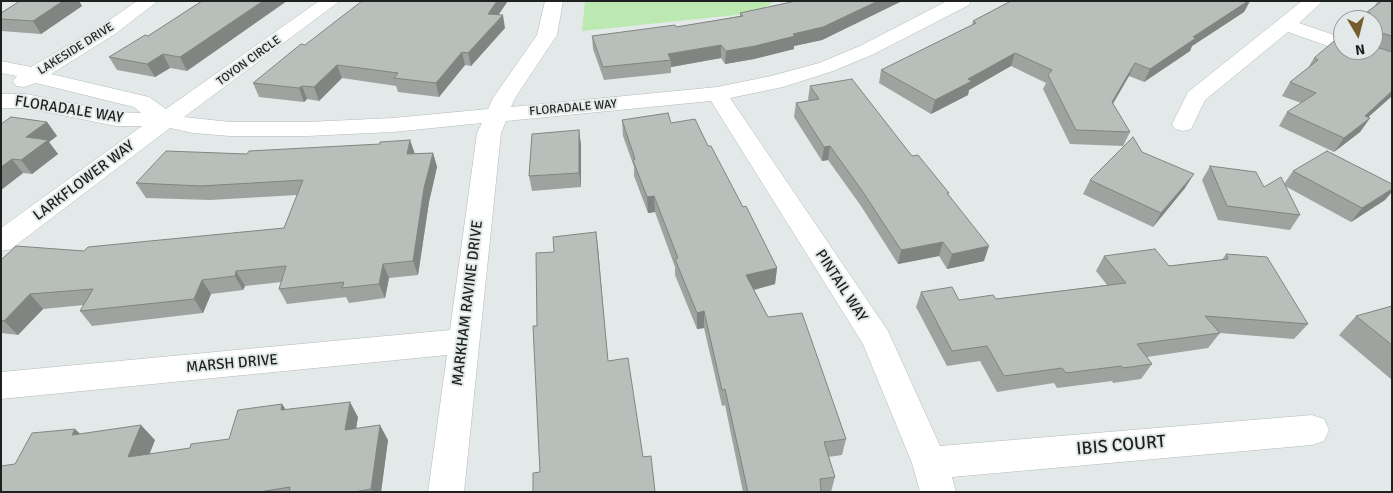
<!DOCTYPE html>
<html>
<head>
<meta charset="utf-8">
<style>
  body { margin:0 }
  #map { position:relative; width:1393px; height:493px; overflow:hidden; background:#e3e9e8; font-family:Signika,sans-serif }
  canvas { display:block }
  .frame { position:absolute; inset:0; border:2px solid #1f2120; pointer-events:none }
  .north { position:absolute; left:1333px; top:10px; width:50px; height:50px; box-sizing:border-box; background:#e3e9e8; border:1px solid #959998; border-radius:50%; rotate:172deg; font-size:14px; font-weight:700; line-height:20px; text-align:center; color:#1f2120 }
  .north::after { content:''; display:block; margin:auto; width:18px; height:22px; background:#765c2e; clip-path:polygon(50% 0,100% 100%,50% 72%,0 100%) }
</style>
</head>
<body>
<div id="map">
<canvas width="1393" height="493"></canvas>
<div class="frame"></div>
<div class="north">N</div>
</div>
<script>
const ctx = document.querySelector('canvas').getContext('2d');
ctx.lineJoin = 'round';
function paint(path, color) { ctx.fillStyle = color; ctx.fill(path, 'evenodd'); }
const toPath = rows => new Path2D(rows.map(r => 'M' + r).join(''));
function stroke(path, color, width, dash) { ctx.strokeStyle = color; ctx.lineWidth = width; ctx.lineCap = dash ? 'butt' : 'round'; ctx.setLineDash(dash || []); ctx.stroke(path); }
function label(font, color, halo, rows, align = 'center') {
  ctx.font = font + ' Signika,sans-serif'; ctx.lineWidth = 4; ctx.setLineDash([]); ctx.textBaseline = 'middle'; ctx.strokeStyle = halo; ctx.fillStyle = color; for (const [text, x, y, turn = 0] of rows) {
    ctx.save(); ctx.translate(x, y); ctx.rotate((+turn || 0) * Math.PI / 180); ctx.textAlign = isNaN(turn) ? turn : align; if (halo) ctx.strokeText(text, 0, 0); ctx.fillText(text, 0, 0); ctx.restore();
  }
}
paint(toPath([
  [585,1,775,1,755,13,582,31]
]), '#bce9b2');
const minor = toPath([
  [137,1,158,1,115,34,51,74,149,97,166,109,319,1,340,1,184,117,230,122,307,122,393,118,488,109,493,98,537,35,545,1,563,1,557,35,515,98,511,107,717,87,771,76,819,63,860,46,947,1,971,1,969,5,874,54,833,71,783,87,730,98,888,331,940,446,1312,415,1324,419,1329,430,1324,441,1312,445,952,477,956,492,920,492,912,463,863,344,711,101,506,121,501,133,464,492,428,492,447,355,1,399,1,372,450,330,477,133,482,123,393,132,307,136,230,136,193,133,170,128,11,249,1,251,1,228,142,126,116,126,26,108,1,108,1,94,26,94,116,112,141,113,134,107,36,83,24,87,16,86,13,81,17,76,1,73,1,61,31,67,101,26,137,1],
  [1302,1,1323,1,1299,23,1343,38,1343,50,1347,50,1343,51,1336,49,1288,32,1205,100,1191,129,1183,131,1175,129,1172,124,1188,92,1302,1]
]);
stroke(minor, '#b3b9b8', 1);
paint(minor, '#fff');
paint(toPath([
  [20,1,79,1,82,6,41,34,1,31,1,13],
  [202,1,187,71,170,68,155,77,117,70,109,57,148,36],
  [796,1,902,1,822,40,794,46,794,49,754,59,725,64,721,58,671,67,671,73,604,80,593,49,592,36,676,27,740,16,740,13],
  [1011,1,1250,1,1244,12,1192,46,1190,51,1144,82,1129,76,1113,104,1130,132,1123,146,1070,144,1043,89,1046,83,1011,66,969,90,968,95,931,114,879,83,881,70,972,25,973,21],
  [1378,1,1392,1,1392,96,1368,117,1370,118,1360,132,1334,152,1279,126,1287,112,1301,103,1282,96,1290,82,1308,68,1314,58,1373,50,1373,20,1364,17,1367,12,1374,7],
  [499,15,505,28,471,66,465,65,439,97,398,92,396,86,342,78,319,101,307,99,304,102,259,97,253,83,305,45],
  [810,86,912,156,949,195,984,261,947,269,939,256,898,264,861,206,828,160,822,161,794,117,796,103,809,101,808,99],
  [622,120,671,123,708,146,777,268,775,284,754,290,768,317,846,439,842,455,828,457,835,477,831,492,743,492,725,405,722,406,704,328,697,329,675,275,675,267,655,212,648,213,634,176,634,167,623,136],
  [47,122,57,136,49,142,58,154,32,174,23,173,1,190,1,124],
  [581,144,581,187,532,191,529,176],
  [433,153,437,167,429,202,418,275,389,278,385,298,349,303,346,297,287,304,279,289,282,282,245,286,243,290,211,294,203,313,92,326,80,311,84,305,43,309,18,335,1,333,1,260,84,251,284,228,297,195,210,200,146,198,136,183,247,154,415,154],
  [1210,166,1264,187,1284,184,1293,171,1385,200,1351,222,1285,186,1300,215,1290,230,1218,220,1202,180],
  [1090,180,1185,188,1153,227,1083,194],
  [1226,254,1308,324,1294,339,1220,333,1208,348,1147,357,1152,364,1141,379,1113,383,1112,381,1057,388,1054,383,997,392,980,361,947,366,916,307,921,292,959,300,996,299,1107,285,1096,271,1104,256,1169,266,1222,260],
  [1392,306,1392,380,1339,335,1356,316],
  [282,404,286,410,358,417,356,429,388,440,381,492,1,492,15,464,80,434,155,440,149,454,190,448,229,439]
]), '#9ea3a0');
paint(toPath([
  [63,1,79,1,82,6,41,34,33,21],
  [263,1,287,1,187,71,180,57],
  [497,1,508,1,490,27,488,14],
  [878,1,902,1,822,40,794,46,794,49,754,59,725,64,726,51,793,34],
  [1241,1,1250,1,1244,12,1192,46,1190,51,1144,82,1150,69],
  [503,15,505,28,471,66,468,53],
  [1382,33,1373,47,1373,45,1380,35],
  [721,45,721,58,671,67,671,60,668,54],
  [462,52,465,65,439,97,436,83],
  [1015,53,1011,66,969,90,968,95,931,114,935,100,968,79],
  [163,54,170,68,155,77,147,64],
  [1135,63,1129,76,1106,115,1112,102],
  [337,65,342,78,319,101,314,87],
  [302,86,307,99,304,102,299,88],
  [1392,91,1392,96,1355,129,1370,118,1360,132,1334,152,1344,138,1365,116],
  [47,122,57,136,49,142,58,154,32,174,21,160,26,137],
  [579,130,581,144,581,187,579,173],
  [410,140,415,154,407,154],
  [830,146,828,160,822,161,824,147],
  [433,153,437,167,429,202,418,275,413,261,424,188],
  [12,159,23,173,1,190,1,167],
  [1194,174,1185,188,1153,227,1161,213],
  [1392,189,1392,192,1385,200,1351,222,1362,208],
  [654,196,655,212,648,213,647,197],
  [596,232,598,247,609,375,608,361],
  [943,242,939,256,898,264,901,250],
  [989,246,984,261,947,269,952,254],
  [383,264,389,278,385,298,379,284],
  [777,268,775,284,745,292,746,275],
  [236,271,245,286,243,290,235,276],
  [202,280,211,294,203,313,194,299],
  [30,294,43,309,18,335,4,321],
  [704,311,704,328,697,329,697,313],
  [350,402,358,417,353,445,345,430],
  [282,404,292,419,281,410],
  [141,425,155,440,143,471,128,457],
  [380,425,388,440,381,492,372,492,371,489],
  [75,429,90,443,72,435]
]), '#818582');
const building = toPath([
  [20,1,63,1,33,21,1,19,1,13,20,1],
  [202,1,263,1,180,57,163,54,147,64,109,57,145,35,148,36,202,1],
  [362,1,497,1,488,14,503,15,468,53,462,52,436,83,394,78,398,73,337,65,314,87,302,86,299,88,253,83,301,44,305,45,362,1],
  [796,1,878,1,823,27,793,34,795,36,755,46,726,51,721,45,668,54,671,60,603,67,592,36,675,25,676,27,743,16,740,13,796,1],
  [1011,1,1248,1,1193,37,1196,38,1150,69,1135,63,1112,102,1130,132,1076,130,1048,75,1052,70,1015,53,968,79,972,81,935,100,881,70,976,23,973,21,1011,1],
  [1382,1,1392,1,1392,36,1382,33,1380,35,1373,35,1373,20,1360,20,1370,13,1367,12,1382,1],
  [1340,36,1343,37,1343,50,1373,50,1373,46,1392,52,1392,91,1365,116,1370,118,1344,138,1287,112,1316,93,1290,82,1318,60,1314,58,1340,36],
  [852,79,912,156,918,155,949,193,947,193,989,246,952,254,943,242,901,250,863,192,830,146,824,147,796,103,819,99,810,86,852,79],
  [668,113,671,123,695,119,708,146,711,146,743,207,746,206,777,268,746,275,768,317,802,313,846,439,824,442,835,477,820,479,821,492,748,492,725,389,722,390,704,311,697,313,675,259,678,258,654,196,647,197,633,160,635,159,622,120,668,113],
  [11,117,47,122,26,137,48,140,21,160,12,159,1,167,1,124,11,117],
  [579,130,579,173,529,176,532,134,579,130],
  [1133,137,1142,152,1194,174,1161,213,1090,180,1133,137],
  [410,140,407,154,433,153,424,188,413,261,383,264,379,284,342,288,344,282,279,289,286,266,236,271,235,276,202,280,194,299,80,311,93,289,30,294,4,321,1,320,1,260,16,246,84,251,88,247,284,228,303,180,201,186,136,183,166,151,247,154,249,151,380,144,380,142,410,140],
  [1327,151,1392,184,1392,189,1362,208,1293,171,1327,151],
  [1210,166,1256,172,1264,187,1281,177,1300,215,1227,206,1210,166],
  [596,232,608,361,628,358,643,457,651,456,655,492,533,492,533,473,540,472,533,326,537,326,536,253,554,252,553,237,596,232],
  [1155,249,1169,266,1228,259,1226,254,1267,257,1308,324,1205,316,1220,333,1137,344,1152,364,1123,368,1121,366,1066,373,1062,368,1004,376,987,346,952,351,921,292,952,287,959,300,993,295,996,299,1126,283,1104,256,1155,249],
  [1392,306,1392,345,1356,316,1392,306],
  [350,402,345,430,380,425,371,489,354,492,289,492,290,487,259,492,1,492,1,466,15,464,32,433,75,429,72,435,141,425,128,457,190,448,191,444,229,439,238,410,282,404,281,410,350,402]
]);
paint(building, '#b8beba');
stroke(building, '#818582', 1);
label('12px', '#1f2120', '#e3e9e8', [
  ["LAKESIDE DRIVE",76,49,-32],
  ["TOYON CIRCLE",249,61,-36],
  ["FLORADALE WAY",573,108,-5]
]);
label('15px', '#1f2120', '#e3e9e8', [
  ["FLORADALE WAY",69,110,9],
  ["LARKFLOWER WAY",84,181,-37],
  ["PINTAIL WAY",841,286,57],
  ["MARKHAM RAVINE DRIVE",468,303,-83],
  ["MARSH DRIVE",232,364,-5]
]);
label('18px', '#1f2120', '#e3e9e8', [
  ["IBIS COURT",1121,446,-5]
]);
</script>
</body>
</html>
